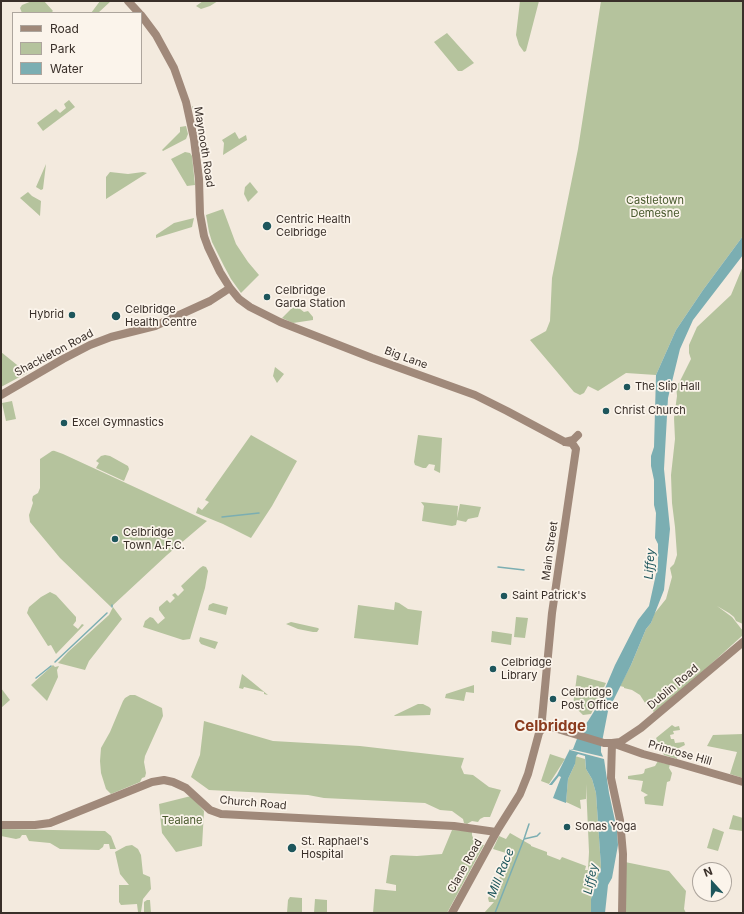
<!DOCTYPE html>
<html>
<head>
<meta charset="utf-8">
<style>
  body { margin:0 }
  #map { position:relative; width:744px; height:914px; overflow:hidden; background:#f3eade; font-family:Inter,sans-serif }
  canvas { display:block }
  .frame { position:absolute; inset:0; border:2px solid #392f29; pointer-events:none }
  .legend { position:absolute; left:12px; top:12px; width:130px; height:72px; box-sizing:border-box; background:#fbf4eb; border:1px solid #ada59d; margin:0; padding:5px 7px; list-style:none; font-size:12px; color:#392f29 }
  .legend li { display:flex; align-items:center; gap:8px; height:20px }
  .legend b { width:20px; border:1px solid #ada59d }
  .north { position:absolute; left:692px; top:862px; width:40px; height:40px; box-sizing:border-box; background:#fbf4eb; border:1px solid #ada59d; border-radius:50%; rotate:339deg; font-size:11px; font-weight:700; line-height:16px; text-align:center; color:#392f29 }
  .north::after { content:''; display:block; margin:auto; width:14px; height:18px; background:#1d565c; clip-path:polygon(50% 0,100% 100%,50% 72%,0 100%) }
</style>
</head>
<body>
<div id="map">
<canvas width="744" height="914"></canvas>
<div class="frame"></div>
<ul class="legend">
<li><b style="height:5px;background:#a0897a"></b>Road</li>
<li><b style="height:11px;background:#b5c39d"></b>Park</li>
<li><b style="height:11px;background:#7baeb2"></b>Water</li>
</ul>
<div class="north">N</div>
</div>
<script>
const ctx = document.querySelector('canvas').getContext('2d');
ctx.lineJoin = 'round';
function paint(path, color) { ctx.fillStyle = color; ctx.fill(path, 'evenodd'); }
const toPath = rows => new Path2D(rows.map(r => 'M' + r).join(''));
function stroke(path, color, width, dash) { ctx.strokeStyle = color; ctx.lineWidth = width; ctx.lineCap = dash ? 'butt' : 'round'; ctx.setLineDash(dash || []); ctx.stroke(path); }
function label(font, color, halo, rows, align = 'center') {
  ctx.font = font + ' Inter,sans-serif'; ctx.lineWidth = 3.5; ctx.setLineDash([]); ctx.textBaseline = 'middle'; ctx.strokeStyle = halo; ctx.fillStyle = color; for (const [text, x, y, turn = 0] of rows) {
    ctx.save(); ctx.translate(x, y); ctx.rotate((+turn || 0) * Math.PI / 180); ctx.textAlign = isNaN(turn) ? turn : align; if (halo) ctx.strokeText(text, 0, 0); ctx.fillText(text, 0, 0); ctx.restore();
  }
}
paint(toPath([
  [32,1,44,1,53,11,51,13,22,13,20,8,22,5],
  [100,1,111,1,98,13,91,13],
  [203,1,218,1,210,6,201,9,196,6],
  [520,1,539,1,526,51,524,52,519,45,516,35],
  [601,1,743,1,743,236,703,290,676,330,656,375,626,373,598,391,588,386,584,393,580,395,574,392,530,340,546,331,550,321,552,278,578,149],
  [447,33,474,63,462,71,458,71,434,42],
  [69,100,75,107,43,131,37,123,56,109,60,113,66,108,64,104],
  [192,106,196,109,200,115,203,126,204,137,201,151,199,134,201,133],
  [186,126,188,134,186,139,163,151,162,150,180,132,180,127],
  [235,132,239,139,246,135,247,140,223,155,224,143,222,140],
  [185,152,190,153,192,156,195,185,187,186,171,159],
  [46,164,43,189,41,190,36,187],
  [110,172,128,174,143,172,147,173,106,199,106,177],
  [250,182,258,192,248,202,244,194,245,187],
  [28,192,32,196,41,201,40,216,20,198],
  [223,209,236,244,248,262,259,275,241,293,231,279,224,266,212,242,209,232,206,215],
  [194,218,192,227,156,238,156,235,174,223],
  [743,266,743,624,736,621,734,617,729,613,717,606,732,617,743,631,743,635,690,683,654,712,647,706,640,695,632,690,624,688,624,687,620,686,631,665,646,629,651,623,654,614,666,599,672,577,670,568,674,564,677,555,675,527,672,503,671,475,675,439,674,418,677,396,676,385,679,383,691,359,689,353,689,345,697,327,731,295],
  [295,305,304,312,308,311,313,317,313,320,293,323,282,318],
  [1,352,27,373,1,387],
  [275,367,284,374,277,383,273,376],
  [12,401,16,419,6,421,2,403],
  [251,435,297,461,272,506,251,538,223,524,196,513,198,507,202,510,209,502,205,500],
  [418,435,442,438,440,473,434,470,435,465,429,464,426,468,423,468,415,465,414,462],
  [52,450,63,454,141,490,207,521,167,555,111,607,60,558,30,522,29,515,33,503,32,500,33,496,38,493,40,488,40,459,52,451,54,451],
  [105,455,110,456,128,466,129,469,124,481,96,468,99,463,96,461,101,456],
  [421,502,458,506,457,518,460,504,481,507,478,517,468,519,466,522,457,520,456,525,452,526,422,521,424,506],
  [203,566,206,567,208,571,205,588,190,639,183,640,143,627,145,621,150,617,153,618,158,624,165,618,159,610,159,607,167,600,170,603,175,598,172,595,175,593,178,596,184,590,181,586,200,568],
  [50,592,56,595,76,617,76,621,73,625,78,629,82,624,84,625,56,654,51,645,48,646,27,613,29,607,41,597],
  [395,602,399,603,408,609,422,611,418,645,354,638,358,605,394,610],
  [213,603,228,607,226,615,208,610,209,605],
  [113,607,122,619,89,661,85,670,58,663,68,652,109,615],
  [516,617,528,618,525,638,514,637],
  [291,622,318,628,319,629,317,632,313,632,298,629,286,624],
  [492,631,512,634,511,645,491,642],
  [200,637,218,642,215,649,201,644,199,641],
  [53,665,55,667,59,666,57,670,58,677,47,701,31,685],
  [242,674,251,681,268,695,264,694,264,692,244,687,243,689,239,688],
  [577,675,606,683,591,714,583,715,573,705],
  [474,685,474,693,466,692,464,701,445,698,446,694],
  [1,688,10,700,1,708],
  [130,695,135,695,162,708,163,716,145,756,144,762,146,773,145,777,142,778,140,782,111,794,106,789,101,773,100,761,101,748,110,732,123,701,125,698],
  [418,704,423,704,429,707,431,709,430,715,394,716,395,715],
  [204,721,273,741,360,746,464,758,461,767,464,774,473,775,489,787,501,790,490,817,484,817,480,819,478,822,472,821,467,824,464,823,463,819,452,811,440,810,425,803,324,798,308,795,209,790,191,777,200,755],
  [672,725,675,727,679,726,680,730,673,731,674,734,670,735,671,739,674,739,675,743,684,742,685,745,679,748,677,759,664,755,656,738],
  [743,734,743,778,730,774,737,752,707,746,713,735],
  [550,754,565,759,549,784,541,781],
  [575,756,585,759,586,769,592,779,596,793,601,867,591,899,591,913,484,913,494,902,489,902,488,898,491,894,490,891,493,886,500,888,500,883,498,880,506,867,508,857,506,853,493,849,499,836,506,839,510,833,531,845,531,846,547,852,547,855,560,860,562,857,586,866,585,870,588,870,589,852,586,784,586,799,580,800,581,809,566,802,568,779,575,764],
  [658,761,662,763,670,764,669,768,672,773,670,781,667,782,663,806,645,804,644,797,648,795,641,791,643,781,628,779,628,776,642,774,644,773,645,769,655,766],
  [191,796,204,811,202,846,176,852,162,833,159,804],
  [733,815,743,818,743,831,742,831,729,829],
  [713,828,724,832,718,851,707,848],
  [1,829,105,831,111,836,116,849,110,849,109,844,104,844,103,847,99,850,60,849,50,843,29,841,26,835,22,835,20,838,16,839,1,836],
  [452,830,472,831,472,835,475,843,484,845,447,913,373,913,375,889,396,891,396,885,386,883,390,856,392,855,417,856,442,854],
  [132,845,138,849,141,855,143,874,150,877,151,889,143,899,141,912,138,912,137,904,121,905,119,902,119,885,129,885,120,874,115,852,126,846],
  [625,862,669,871,686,891,684,909,686,913,624,913],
  [290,897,302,898,302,913,287,913,288,900],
  [315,899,327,900,327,913,314,913],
  [147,900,150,900,151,913,144,913,144,902]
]), '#b5c39d');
paint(toPath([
  [743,236,743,255,693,320,680,349,668,398,664,469,670,529,664,590,651,623,646,629,631,665,608,711,601,747,601,752,604,759,609,793,617,830,618,845,612,878,608,885,605,913,591,913,591,899,601,867,596,793,592,779,586,769,585,756,578,754,576,756,575,764,568,779,566,803,553,798,561,777,559,776,552,785,549,785,557,775,570,749,573,749,580,731,588,721,598,705,615,665,638,620,649,606,658,565,658,544,655,538,656,513,654,505,654,480,651,466,651,456,654,447,656,375,676,330,703,290]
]), '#7baeb2');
paint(toPath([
  [570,749,604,757,604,759,570,750]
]), '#f3eade');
stroke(toPath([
  [222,517,259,513],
  [498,567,524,570],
  [112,605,112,607],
  [55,662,107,613],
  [36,678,51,666],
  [524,839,537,836,540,833],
  [495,913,524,839,529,824]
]), '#7baeb2', 1.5);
stroke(toPath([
  [128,1,139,13],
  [141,15,156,35,174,68,186,102,194,139,199,179,200,214,204,236,208,247,220,272,230,288,239,299,250,307,280,322,372,358,475,395,507,411,565,442,572,443,576,449,552,613,542,719,543,727],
  [1,395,63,359,90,345,111,337,155,326,210,301,230,288],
  [565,442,573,440,578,435],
  [543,727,551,727,604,743,612,743,620,742,641,728,743,642],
  [612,743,611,778,620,820,623,854,622,913],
  [612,743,643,754,677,763,743,782],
  [1,825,35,825,50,823,152,782,164,780,173,782,186,788,210,810,221,814,454,826,496,832],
  [452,913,498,829,520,794,528,774,539,733,543,727]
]), '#a0897a', 8);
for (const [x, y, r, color] of [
  [267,226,5,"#1d565c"],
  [267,297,4,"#1d565c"],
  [72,315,4,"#1d565c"],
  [116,316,5,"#1d565c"],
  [627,387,4,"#1d565c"],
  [606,411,4,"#1d565c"],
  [64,423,4,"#1d565c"],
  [115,539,4,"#1d565c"],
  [504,596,4,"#1d565c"],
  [493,669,4,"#1d565c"],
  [553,699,4,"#1d565c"],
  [567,827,4,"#1d565c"],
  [292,848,5,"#1d565c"]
]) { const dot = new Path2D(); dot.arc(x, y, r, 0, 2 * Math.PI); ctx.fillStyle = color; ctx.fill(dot); stroke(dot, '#fbf4eb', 1.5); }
label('11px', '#392f29', '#fbf4eb', [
  ["Maynooth Road",204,147,81],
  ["Shackleton Road",54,353,-28],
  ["Big Lane",406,358,20],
  ["Main Street",550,551,-82],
  ["Dublin Road",673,687,-40],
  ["Primrose Hill",680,753,16],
  ["Church Road",253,803,5],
  ["Clane Road",465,866,-61]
]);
label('11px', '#47582c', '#fbf4eb', [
  ["Castletown",655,201],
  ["Demesne",655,214],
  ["Tealane",182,821]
]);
label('11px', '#392f29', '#fbf4eb', [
  ["Centric Health",276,220],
  ["Celbridge",276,233],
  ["Celbridge",275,291],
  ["Garda Station",275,304],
  ["Celbridge",125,310],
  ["Health Centre",125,323],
  ["Hybrid",64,315,"right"],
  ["The Slip Hall",635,387],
  ["Christ Church",614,411],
  ["Excel Gymnastics",72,423],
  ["Celbridge",123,533],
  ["Town A.F.C.",123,546],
  ["Saint Patrick's",512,596],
  ["Celbridge",501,663],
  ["Library",501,676],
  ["Celbridge",561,693],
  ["Post Office",561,706],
  ["Sonas Yoga",575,827],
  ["St. Raphael's",301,842],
  ["Hospital",301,855]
], 'left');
label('italic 12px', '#1d565c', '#fbf4eb', [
  ["Liffey",650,564,-86],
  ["Mill Race",501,873,-68],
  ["Liffey",591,879,-78]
]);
label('bold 15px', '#8b3c1f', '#fbf4eb', [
  ["Celbridge",550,726]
]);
</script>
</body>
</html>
